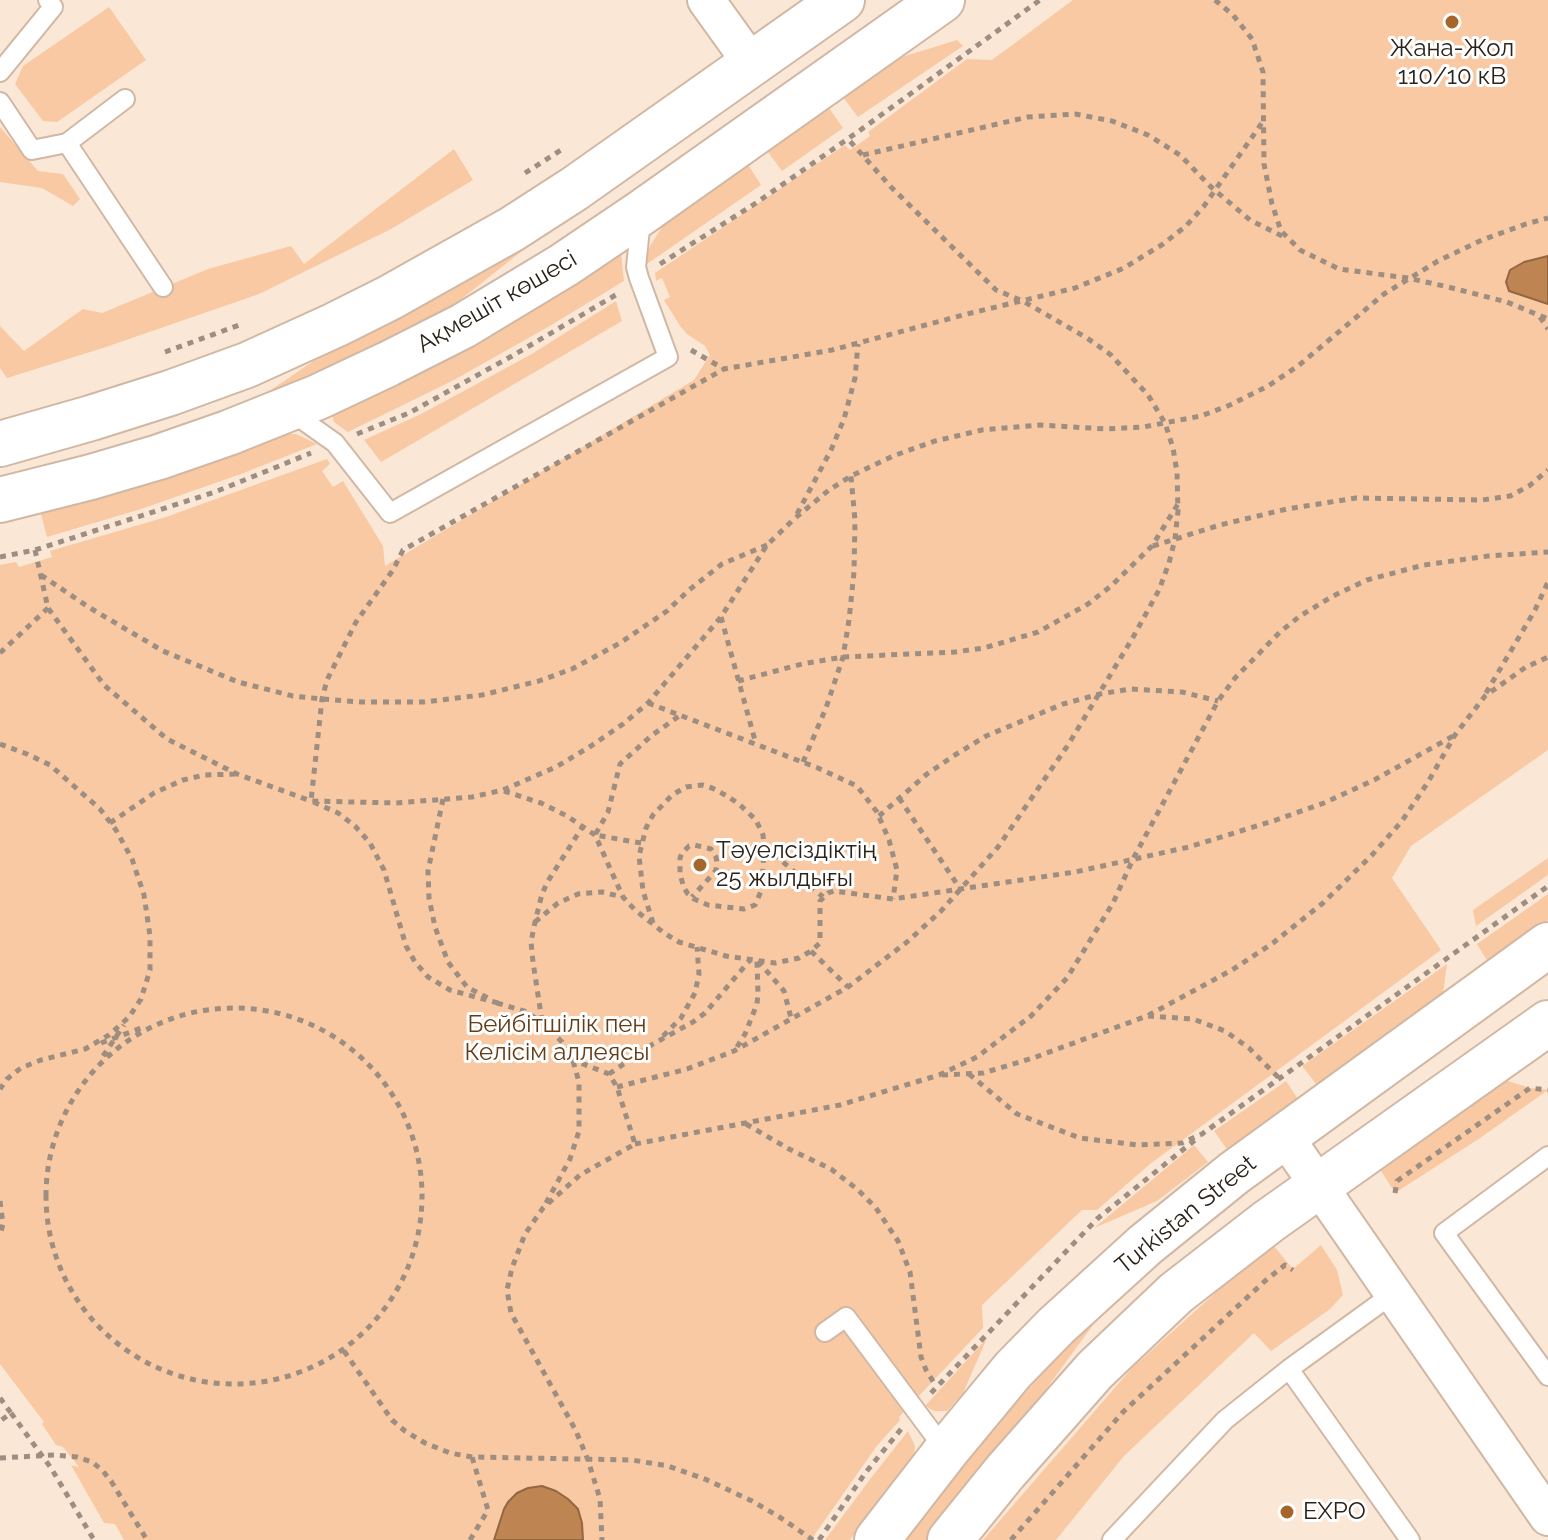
<!DOCTYPE html>
<html>
<head>
<meta charset="utf-8">
<style>
  body { margin:0 }
  canvas { display:block; background:#fbe7d6 }
</style>
</head>
<body>
<canvas width="1548" height="1540"></canvas>
<script>
const ctx = document.querySelector('canvas').getContext('2d');
ctx.lineJoin = 'round';
function paint(path, color) { ctx.fillStyle = color; ctx.fill(path, 'evenodd'); }
const toPath = rows => new Path2D(rows.map(r => 'M' + r).join(''));
function stroke(path, color, width, dash) { ctx.strokeStyle = color; ctx.lineWidth = width; ctx.lineCap = dash ? 'butt' : 'round'; ctx.setLineDash(dash || []); ctx.stroke(path); }
function label(font, color, halo, rows, align = 'center') {
  ctx.font = font + ' Raleway,sans-serif'; ctx.lineWidth = 6; ctx.setLineDash([]); ctx.textBaseline = 'middle'; ctx.strokeStyle = halo; ctx.fillStyle = color; for (const [text, x, y, turn = 0] of rows) {
    ctx.save(); ctx.translate(x, y); ctx.rotate((+turn || 0) * Math.PI / 180); ctx.textAlign = isNaN(turn) ? turn : align; if (halo) ctx.strokeText(text, 0, 0); ctx.fillText(text, 0, 0); ctx.restore();
  }
}
paint(toPath([
  [1073,0,1548,0,1548,750,1411,846,1392,878,1441,950,1150,1164,1097,1210,1082,1210,982,1305,983,1328,899,1417,900,1420,876,1447,811,1540,124,1540,115,1524,104,1523,71,1465,79,1467,63,1447,56,1445,42,1424,44,1422,0,1364,0,565,16,562,19,567,52,557,50,551,166,517,327,459,330,464,322,471,333,487,343,481,383,546,385,566,694,380,710,355,705,346,687,334,680,326,664,300,670,297,662,278,656,281,655,273,845,145,850,150,870,136,868,132,967,59,992,60],
  [109,7,146,60,57,122,43,121,15,84,23,66],
  [957,40,963,46,858,117,842,96,902,57],
  [827,105,843,128,782,171,765,148],
  [0,127,38,171,63,174,80,199,73,206,42,188,0,182],
  [454,149,473,180,391,229,259,294,106,347,7,378,0,368,0,326,24,351,83,309,102,313,208,269,291,246,304,264],
  [747,163,761,185,644,266,650,246,662,227,678,213],
  [532,243,450,308,372,349,259,398,330,350,415,308],
  [621,253,624,281,548,327,454,380,348,432,334,422,332,415,411,377,489,335],
  [616,301,622,321,381,462,364,440,421,414,473,386,530,355],
  [284,434,296,434,317,444,241,474,141,509,47,537,41,514,119,493,239,454],
  [1548,858,1548,875,1476,926,1473,910],
  [1548,894,1548,920,1488,962,1477,944],
  [1447,964,1443,993,1317,1085,1302,1066],
  [1502,1079,1530,1088,1548,1090,1480,1138,1395,1193,1380,1169],
  [1286,1081,1298,1099,1227,1149,1214,1131],
  [1194,1145,1208,1162,1157,1201,1094,1228],
  [1273,1245,1293,1269,1321,1245,1337,1270,1343,1295,1330,1309,1271,1351,1254,1333,1124,1456,1056,1540,983,1540,1132,1368,1232,1278],
  [1101,1314,1041,1396,998,1447,926,1540,905,1540,989,1434,1054,1360],
  [987,1338,963,1393,947,1411,934,1411,925,1406],
  [908,1431,915,1446,914,1455,850,1540,825,1540,871,1478]
]), '#f8c9a2');
const water = toPath([
  [1548,256,1548,304,1509,291,1506,282,1510,270,1524,262,1548,256],
  [542,1486,556,1491,568,1499,578,1509,582,1523,583,1540,494,1540,504,1509,508,1502,517,1493,528,1488,542,1486]
]);
paint(water, '#be8452');
stroke(water, '#926741', 2);
const service = toPath([
  [0,72,53,7,48,0],
  [0,102,32,150,67,143,125,99],
  [67,143,163,287],
  [290,411,335,443,390,513,668,357,639,278,636,267,641,219],
  [1548,1156,1444,1233,1548,1376],
  [825,1332,846,1317,946,1451],
  [1289,1369,1410,1540],
  [1112,1540,1225,1420,1289,1369,1394,1293]
]);
const minor = toPath([
  [706,0,752,64],
  [1285,1137,1548,1517]
]);
const tertiary = toPath([
  [0,444,91,418,170,393,247,365,335,325,389,298,512,229,574,189,842,0],
  [0,500,91,477,159,457,228,433,318,397,388,364,463,326,564,265,641,213,942,0],
  [877,1540,946,1451,1013,1370,1056,1326,1145,1245,1234,1173,1548,945],
  [950,1540,1005,1472,1095,1370,1176,1293,1269,1221,1548,1023]
]);
stroke(service, '#d1b8a4', 22);
stroke(minor, '#d1b8a4', 40);
stroke(tertiary, '#d1b8a4', 48);
stroke(toPath([
  [1215,0,1233,15,1252,39,1263,72,1264,164,1272,204,1281,231,1300,250,1339,269,1408,278,1448,287,1507,302,1548,319],
  [863,155,1028,117,1075,114,1112,121,1148,135,1180,155,1211,187,1250,220,1286,238],
  [525,173,561,150],
  [660,264,756,203,859,131,1040,0],
  [1540,317,1548,329],
  [691,350,724,369,832,350,967,314,1075,288,1124,268,1163,244,1186,226,1204,206,1264,120],
  [165,352,242,324],
  [357,434,409,413,512,356,619,293],
  [797,514,831,450,844,419,855,378,858,344],
  [1153,546,1220,525,1287,509,1356,498,1482,500,1510,496,1529,486,1548,470],
  [35,550,48,608,104,685,167,739,237,774,311,801,396,803,472,797,503,790,556,767,591,746,623,724,648,703,721,617,767,545,794,519,829,490,851,476,893,456,935,441,982,430,1040,425,1106,429,1143,427,1201,416,1230,405,1268,386,1298,366,1384,294,1438,261,1482,240,1526,224,1548,218],
  [0,557,35,550,215,492,311,453],
  [41,575,90,608,163,651,238,682,293,696,322,699,361,702,424,702,482,695,539,681,572,669,620,643,667,611,689,590,722,564,767,545],
  [721,617,756,744],
  [0,653,48,608],
  [738,681,802,664,843,657,955,652,984,648,1038,632,1088,604,1111,586,1152,546,1178,504],
  [1486,693,1535,610,1548,582],
  [648,703,818,768,857,786,877,812,889,840,897,870,893,899],
  [0,744,27,754,50,765,100,809,116,830,132,859,144,895,150,936,150,970,141,999,129,1017,109,1035,85,1049,41,1060,21,1068,7,1079,0,1089],
  [803,762,826,708,843,657,849,620,854,572,855,521,851,476],
  [504,791,541,803,567,816,595,835,623,897,634,909,664,933,679,942,726,956,775,963,799,958,811,951,820,943,820,901,828,893,834,891,893,899,1075,872,1189,847,1276,820,1324,803,1376,779,1455,735],
  [899,798,961,890],
  [443,799,428,871,429,898,435,927,448,962,467,987,488,998],
  [879,816,927,774,955,755,986,736,1063,704,1100,694,1130,689,1182,692,1218,701],
  [110,823,154,793,183,780,204,775,237,774],
  [641,843,595,835,608,812,620,764,651,736,679,716],
  [765,846,823,897],
  [535,922,558,903,578,894,602,892,622,897],
  [653,923,643,891,639,856,646,828,653,815,672,795,686,787,702,785,712,788,727,796,739,804,756,820,763,835,764,846,762,889,755,905,744,909,708,905,694,899,688,894,684,888,680,874,680,858,682,853,689,846,694,845,711,849,716,857,717,863,716,870,712,875,692,897],
  [811,951,848,987],
  [758,961,784,991,791,1018],
  [497,1003,524,1011,542,1022,562,1042,573,1060,609,1074,617,1087,635,1144,580,1175,543,1208,525,1234,512,1268,507,1290,511,1313,576,1431,588,1460,600,1499,602,1540],
  [498,1003,450,990,428,977,415,962,406,946,384,870,370,843,355,826,338,813,311,801,322,699,327,680,356,622,393,570,403,550,724,369],
  '46 1196a188 188 0 1 1 376 0a188 188 0 1 1-376 0Z',
  [1148,1016,1193,1019,1225,1031,1249,1048,1279,1078],
  [542,1021,533,962,531,942,535,922,542,894,548,881,583,826],
  [663,1036,681,1018,695,993,699,974,697,947],
  [101,1043,144,1027],
  [737,1047,745,1034,757,1004,758,994,757,961],
  [103,1056,124,1025],
  [609,1074,653,1044,693,1022,705,1013,750,960],
  [969,1074,1017,1114,1080,1138,1138,1145,1182,1143,1202,1134,1548,886],
  [942,1075,983,1073,1033,1058,1147,1016,1232,970,1273,943,1323,903,1372,855,1402,821,1428,782,1455,735,1485,696,1526,667,1548,657],
  [617,1087,687,1069,734,1051,848,987,907,942,941,911,998,847,1068,745,1132,639,1159,590,1169,563,1175,539,1178,511,1177,472,1173,448,1165,423,1148,395,1111,355,1087,338,1023,301,996,290,891,187,848,139],
  [746,1124,789,1149,831,1169,857,1189,876,1208,898,1241,910,1272,921,1357,926,1370,936,1386],
  [635,1144,840,1105,939,1075,977,1057,1031,1016,1067,978,1113,903,1133,859,1218,701,1235,678,1280,632,1300,616,1333,596,1367,580,1424,565,1488,556,1548,552],
  [1395,1193,1397,1181,1530,1088,1548,1090],
  [0,1201,3,1224,0,1235],
  [546,1203,570,1159,579,1131,579,1082,573,1061],
  [344,1351,392,1420,405,1431,425,1443,450,1453,472,1457,632,1460,668,1466,705,1479,752,1501,778,1516,813,1540],
  [931,1393,1097,1219,1195,1140],
  [0,1398,11,1413,0,1421],
  [11,1413,51,1468,94,1540],
  [0,1458,54,1455,77,1457,92,1462,102,1470,111,1481,147,1540],
  [470,1540,488,1510,472,1457],
  [819,1540,866,1472,902,1428],
  [1011,1540,1123,1412,1265,1281,1285,1265,1293,1270]
]), '#9d8e81', 5, [6, 6]);
stroke(service, '#fff', 18);
stroke(minor, '#fff', 36);
stroke(tertiary, '#fff', 44);
for (const [x, y, r, color] of [
  [1452,22,8,"#a4662b"],
  [700,865,8,"#a4662b"],
  [1287,1512,8,"#a4662b"]
]) { const dot = new Path2D(); dot.arc(x, y, r, 0, 2 * Math.PI); ctx.fillStyle = color; ctx.fill(dot); stroke(dot, '#fff', 3); }
label('24px', '#2b221a', '#fff', [
  ["Жана-Жол",1452,49,"center"],
  ["110/10 кВ",1452,77,"center"],
  ["Тәуелсіздіктің",716,851],
  ["25 жылдығы",716,879],
  ["EXPO",1303,1512]
], 'left');
label('24px', '#2b221a', '#fff', [
  ["Ақмешіт көшесі",497,302,-30],
  ["Turkistan Street",1186,1215,-39]
]);
label('24px', '#643c16', '#fff', [
  ["Бейбітшілік пен",557,1025],
  ["Келісім аллеясы",557,1053]
]);
</script>
</body>
</html>
